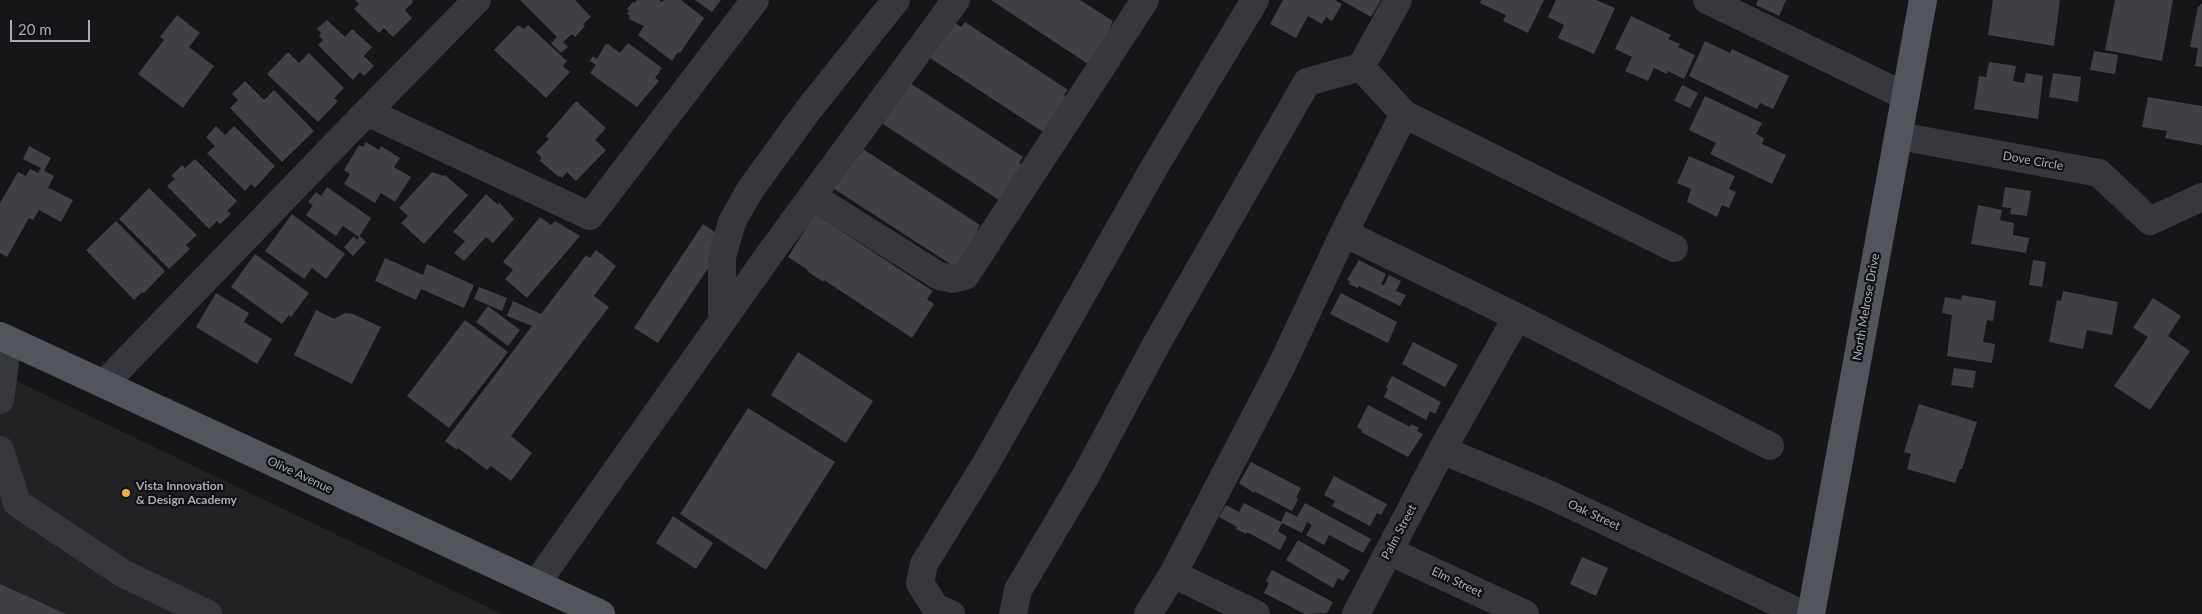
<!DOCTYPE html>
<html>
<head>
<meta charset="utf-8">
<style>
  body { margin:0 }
  #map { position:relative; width:2202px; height:614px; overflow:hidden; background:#161618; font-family:Lato,sans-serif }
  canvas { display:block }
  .scale { position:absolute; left:10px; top:20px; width:80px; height:22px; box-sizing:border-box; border:2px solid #a8adb8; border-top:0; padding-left:6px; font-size:15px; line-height:18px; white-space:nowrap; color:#a8adb8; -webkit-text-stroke:4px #111113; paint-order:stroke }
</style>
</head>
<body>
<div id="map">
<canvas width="2202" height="614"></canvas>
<div class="scale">20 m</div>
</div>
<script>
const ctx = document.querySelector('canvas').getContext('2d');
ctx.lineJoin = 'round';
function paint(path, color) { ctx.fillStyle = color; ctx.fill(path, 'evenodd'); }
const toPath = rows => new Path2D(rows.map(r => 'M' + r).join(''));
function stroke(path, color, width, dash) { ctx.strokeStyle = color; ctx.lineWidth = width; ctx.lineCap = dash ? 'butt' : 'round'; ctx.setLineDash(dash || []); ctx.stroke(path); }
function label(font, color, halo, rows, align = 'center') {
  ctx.font = font + ' Lato,sans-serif'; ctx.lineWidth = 4.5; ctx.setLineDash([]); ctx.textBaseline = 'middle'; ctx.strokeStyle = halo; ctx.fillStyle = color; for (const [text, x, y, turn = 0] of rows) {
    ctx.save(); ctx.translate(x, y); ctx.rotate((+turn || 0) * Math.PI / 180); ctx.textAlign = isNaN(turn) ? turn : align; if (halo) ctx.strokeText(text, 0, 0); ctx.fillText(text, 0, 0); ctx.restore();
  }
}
paint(toPath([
  [0,373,502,614,0,614]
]), '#222225');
paint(toPath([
  [355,0,412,0,413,2,405,10,412,18,393,37,384,28,379,33,354,9,359,4],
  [520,0,575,0,591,17,583,24,585,26,575,37,572,34,563,42,568,47,561,53,551,43,557,37],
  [637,0,659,0,662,2,664,0,681,0,704,18,680,53,678,52,672,61,638,35,644,26,629,19,630,16,627,14,629,11,627,9,633,2,635,3],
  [695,0,721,0,712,12],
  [991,0,1080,0,1113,21,1110,27,1115,30,1091,66],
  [1283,0,1335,0,1342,4,1332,21,1326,17,1322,24,1308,16,1296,38,1270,24],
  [1341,0,1381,0,1371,17],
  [1481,0,1544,0,1528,33,1503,21,1506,15,1480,3],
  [1556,0,1596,0,1615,8,1594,54,1558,38,1564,25,1548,17],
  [1758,0,1786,0,1779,16,1756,5],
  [1993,0,2060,0,2054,46,1988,35],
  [2115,0,2173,0,2162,61,2105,50],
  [2200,4,2202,4,2202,67,2195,66,2198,48,2190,47,2198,6,2200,6],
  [177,15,200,33,189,47,214,66,183,108,138,74,164,40,160,37],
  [1631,16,1671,35,1668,39,1680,44,1678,47,1695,55,1684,79,1668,71,1667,74,1654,68,1648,81,1625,71,1632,57,1615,49],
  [327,20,345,37,352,29,372,47,364,56,374,66,364,76,360,72,353,80,318,45,323,40,319,36,321,33,317,29],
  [954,22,961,27,965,22,1068,90,1064,95,1069,99,1046,134,930,58],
  [518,25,524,29,528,25,567,61,563,66,570,72,546,98,494,50],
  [1705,41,1730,53,1732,49,1789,76,1773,109,1760,103,1757,109,1689,76],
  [628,43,662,68,655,78,659,81,637,107,590,73,596,65,590,61,593,56,597,59,605,45,608,44,620,53],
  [2094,51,2118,55,2115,74,2090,70],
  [288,52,299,63,309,53,344,88,334,98,338,101,318,122,267,74],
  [1989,62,2016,66,2013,81,2024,83,2026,73,2043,76,2038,119,1974,109,1979,76,1986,77],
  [2053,73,2081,77,2078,102,2049,97],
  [245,81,264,100,274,90,314,131,282,162,230,108,238,100,232,94],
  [910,83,1023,157,1019,163,1025,166,1002,202,877,120],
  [1682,85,1698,93,1690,108,1674,101],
  [1705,96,1762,123,1756,134,1764,138,1762,144,1786,155,1772,184,1710,154,1716,143,1689,130],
  [2148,97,2202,106,2202,145,2165,138,2167,131,2142,127],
  [576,101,606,128,595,140,606,150,576,181,567,172,562,178,560,176,559,177,540,161,541,157,536,152,549,139,546,136],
  [216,126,225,135,234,126,275,166,255,188,251,184,245,191,207,153,215,146,206,137],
  [366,142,379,150,381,146,400,158,394,167,411,177,395,202,381,193,375,203,344,184,350,174,344,170,359,145,363,147],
  [29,146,51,158,44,171,54,176,48,188,51,189,48,193,51,189,73,200,61,222,39,210,33,220,29,218,7,257,0,253,0,203,18,172,26,176,30,169,38,173,41,168,23,159],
  [852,148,861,154,863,149,980,225,977,230,981,233,958,269,828,185],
  [1689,156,1735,176,1729,189,1736,192,1729,208,1722,205,1717,217,1687,202,1691,189,1677,183],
  [195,159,237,201,227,211,231,214,220,224,217,221,209,229,167,186,175,179,171,176,182,165,185,168],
  [432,172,444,176,445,175,468,195,424,244,401,223,408,216,399,208],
  [327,187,371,218,359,237,343,226,336,236,306,215,313,205,308,202,316,192,321,196],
  [2005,187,2031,191,2027,216,2010,214,2011,208,2002,207],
  [149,188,197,235,186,245,190,249,169,269,119,219],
  [486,194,498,205,499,202,514,219,493,243,486,237,464,261,454,253,465,241,453,232],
  [1978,205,2002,210,2000,220,2014,223,2013,235,2029,238,2026,253,1971,244],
  [292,214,345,254,326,279,312,268,304,279,265,251],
  [815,214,933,291,927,299,934,304,912,338,824,280,823,282,807,271,808,270,788,257],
  [540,217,551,225,555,221,580,236,527,298,505,279,513,270,503,262],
  [116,221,165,271,144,293,142,292,134,300,86,250],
  [703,224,727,240,658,343,634,328],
  [354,236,357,240,360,236,366,242,353,256,344,247],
  [596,250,616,266,594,296,609,307,511,436,532,453,511,481,491,466,487,470,458,448,457,450,445,441,532,326,507,316,513,301,541,314,586,255,590,258],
  [255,254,309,293,291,317,289,315,282,324,231,287],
  [385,258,423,275,427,264,474,285,464,308,421,289,416,300,375,281],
  [1359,260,1386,274,1381,284,1384,285,1389,275,1401,281,1396,291,1406,295,1400,306,1359,286,1358,288,1349,284,1350,281,1347,280],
  [2033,260,2046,262,2042,287,2029,285],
  [479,287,507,298,502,311,474,299],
  [2063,291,2118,302,2112,335,2087,330,2083,349,2049,342,2057,300,2061,301],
  [216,293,249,313,244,322,272,339,257,364,196,327],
  [1341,293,1397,322,1388,343,1330,314],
  [1962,295,1996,301,1993,321,1987,320,1983,342,1995,344,1992,363,1947,356,1952,315,1942,313,1945,297,1961,300],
  [2153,298,2181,316,2168,336,2190,351,2150,410,2114,386,2148,337,2133,328],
  [488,306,520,330,508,346,476,322],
  [316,310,334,319,345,313,353,314,381,327,352,384,294,355],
  [465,320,508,352,449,428,407,396],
  [1413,342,1458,365,1445,387,1402,364],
  [798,352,873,401,846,443,771,395],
  [1954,368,1976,371,1973,388,1951,385],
  [1392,376,1441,402,1435,414,1430,411,1426,420,1384,397,1388,389,1386,387],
  [1919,404,1977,422,1962,469,1960,469,1955,483,1907,469,1911,454,1904,452],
  [1368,405,1410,427,1411,424,1419,428,1417,431,1423,434,1408,457,1361,432,1362,430,1357,427],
  [748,408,835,462,766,570,680,514],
  [1251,462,1301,488,1296,498,1298,499,1292,511,1254,491,1254,493,1239,483],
  [1334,476,1387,504,1381,515,1377,513,1370,526,1332,506,1335,501,1324,495],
  [1244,503,1281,522,1286,511,1297,517,1305,503,1371,539,1363,553,1329,535,1324,545,1306,535,1312,525,1307,522,1302,533,1282,523,1278,531,1287,537,1280,550,1247,532,1246,534,1236,529,1237,527,1219,517,1226,505,1239,512],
  [673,516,713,543,696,569,656,543],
  [1298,540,1350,570,1343,581,1338,578,1333,588,1286,560],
  [1582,557,1608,568,1596,596,1570,584],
  [1272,570,1333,602,1327,613,1305,614,1264,593,1269,583,1266,581],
  [0,584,66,614,0,614]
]), '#404145');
stroke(toPath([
  [477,0,367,112,590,216,755,0],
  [1398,0,1361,67,1404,114,1674,248],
  [1707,0,1905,96],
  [1899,136,2099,173,2150,221,2202,197],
  [812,196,939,276,953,279,965,276,1145,0],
  [1344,233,1517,317,1770,446],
  [722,321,722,257,732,222,750,190,771,161,809,109,896,0],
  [104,384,367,112],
  [0,400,8,340],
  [0,450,17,503,124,574,208,614],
  [1442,450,1548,494,1802,614],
  [1389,551,1525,614],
  [1173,574,1256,614],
  [536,584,771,252,956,0],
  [951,614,935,607,920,583,924,564,985,465,1155,166,1255,0],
  [1013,614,1018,590,1085,477,1157,343,1307,82,1361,67],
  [1148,614,1173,574,1281,367,1344,233,1404,114],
  [1356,614,1442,450,1517,317]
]), '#37383d', 28);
stroke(toPath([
  [0,336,601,614],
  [1811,614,1923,0]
]), '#53555c', 28);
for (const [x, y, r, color] of [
  [126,493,5,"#f2b134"]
]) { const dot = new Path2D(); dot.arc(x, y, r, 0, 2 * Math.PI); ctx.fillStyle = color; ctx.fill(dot); stroke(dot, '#111113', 2); }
label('12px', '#a8adb8', '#111113', [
  ["Dove Circle",2033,161,10],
  ["North Melrose Drive",1866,307,-80],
  ["Olive Avenue",300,475,25],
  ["Oak Street",1594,515,25],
  ["Palm Street",1399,532,-62],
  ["Elm Street",1457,582,25]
]);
label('bold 12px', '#a8adb8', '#111113', [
  ["Vista Innovation",136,486],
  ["& Design Academy",136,500]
], 'left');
</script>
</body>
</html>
